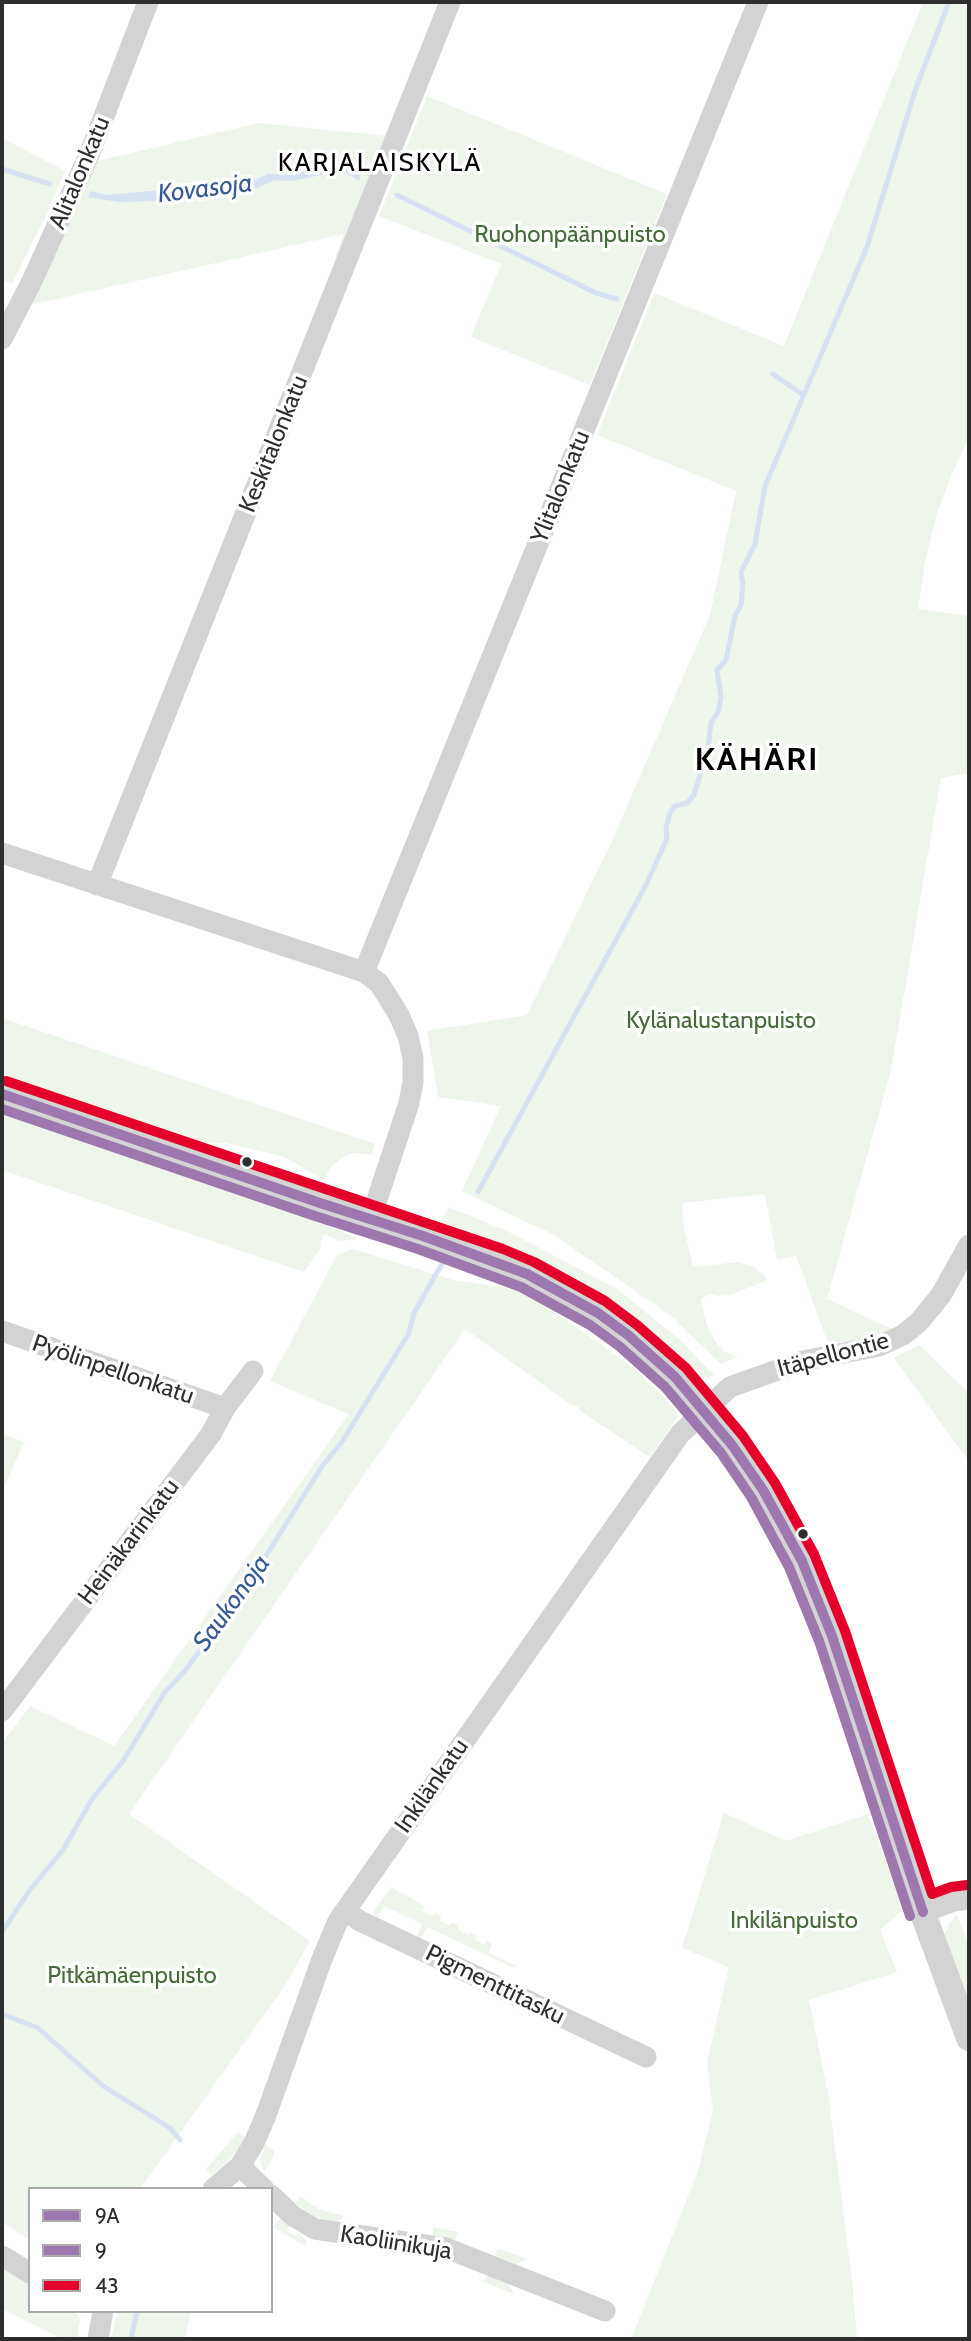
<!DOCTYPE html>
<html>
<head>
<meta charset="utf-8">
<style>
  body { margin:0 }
  #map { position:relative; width:971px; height:2341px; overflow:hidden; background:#fff; font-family:Cabin,sans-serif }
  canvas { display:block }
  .frame { position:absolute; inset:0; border:4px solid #2e2e2e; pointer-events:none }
  .legend { position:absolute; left:28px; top:2187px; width:245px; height:126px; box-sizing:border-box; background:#fff; border:2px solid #ababab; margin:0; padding:9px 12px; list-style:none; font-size:21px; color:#2e2e2e }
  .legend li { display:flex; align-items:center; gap:14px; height:35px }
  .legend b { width:35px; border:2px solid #ababab }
</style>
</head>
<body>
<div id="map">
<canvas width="971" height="2341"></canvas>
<div class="frame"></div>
<ul class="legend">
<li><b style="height:9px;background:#9c78af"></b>9A</li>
<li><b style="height:9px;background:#9c78af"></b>9</li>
<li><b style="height:9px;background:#e4002b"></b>43</li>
</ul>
</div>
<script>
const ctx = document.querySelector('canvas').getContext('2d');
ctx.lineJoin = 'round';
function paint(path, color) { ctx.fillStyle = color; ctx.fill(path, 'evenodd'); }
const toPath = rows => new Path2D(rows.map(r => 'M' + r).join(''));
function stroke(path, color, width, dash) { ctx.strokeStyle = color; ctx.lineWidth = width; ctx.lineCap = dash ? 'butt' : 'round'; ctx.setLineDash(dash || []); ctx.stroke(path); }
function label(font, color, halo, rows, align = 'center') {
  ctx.font = font + ' Cabin,sans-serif'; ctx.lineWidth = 7; ctx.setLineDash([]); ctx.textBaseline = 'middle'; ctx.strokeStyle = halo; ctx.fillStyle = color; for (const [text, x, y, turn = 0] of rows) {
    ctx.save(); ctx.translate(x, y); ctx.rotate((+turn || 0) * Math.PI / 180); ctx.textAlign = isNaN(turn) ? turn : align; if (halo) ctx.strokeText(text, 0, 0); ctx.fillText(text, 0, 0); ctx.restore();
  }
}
paint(toPath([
  [923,2,969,2,969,438,954,469,937,513,925,561,918,609,969,616,969,773,941,778,891,1070,827,1299,894,1330,868,1340,828,1343,796,1256,777,1260,765,1194,682,1203,684,1228,693,1267,738,1262,754,1267,767,1278,765,1281,730,1295,718,1296,710,1294,701,1299,707,1325,714,1340,724,1352,738,1356,721,1364,670,1315,554,1235,462,1191,501,1106,438,1097,427,1031,527,1015,612,841,710,615,736,491,597,435,654,293,784,346],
  [427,96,667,194,590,385,471,337,501,264,379,216],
  [259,123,388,136,382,151,377,151,375,158,378,160,339,257,335,258,344,234,30,305,97,161],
  [2,138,65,171,49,209,12,284,2,279],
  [2,1018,375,1144,371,1155,355,1153,346,1155,332,1166,324,1180,285,1157,226,1143,198,1144,113,1119,2,1082],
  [2,1112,308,1215,320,1225,322,1223,358,1239,339,1241,323,1234,320,1249,304,1272,2,1170],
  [449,1207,511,1233,617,1289,680,1340,714,1375,708,1378,691,1375,632,1322,530,1262,502,1249,438,1225],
  [353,1249,453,1280,513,1289,546,1306,632,1367,663,1396,679,1415,650,1457,580,1411,579,1406,573,1406,465,1329,129,1814,310,1941,284,1987,140,2189,30,2189,30,2240,2,2222,2,1744,30,1706,114,1746,349,1414,270,1381,337,1255],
  [919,1345,969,1393,969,1462,894,1358],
  [2,1434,24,1442,2,1492],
  [724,1813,786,1841,868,1814,904,1909,880,1930,897,1972,809,2000,828,2093,852,2279,857,2339,631,2339,698,2171,713,2111,707,2062,729,1967,682,1948],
  [391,1887,424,1906,423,1911,432,1916,436,1913,439,1914,441,1918,440,1921,449,1926,452,1923,456,1924,459,1926,458,1930,468,1935,470,1933,474,1934,476,1936,475,1940,484,1945,487,1941,490,1942,492,1944,489,1953,514,1965,517,1962,514,1968,427,1927,421,1939,417,1937,422,1924,384,1906,378,1918,372,1914],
  [957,1914,969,1946,969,2004,945,1939,945,1933,949,1924],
  [238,2132,246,2137,239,2148,226,2163,211,2176,206,2169],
  [265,2145,274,2150,274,2155,264,2172,260,2160],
  [301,2197,319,2209,344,2216,336,2223,313,2216,295,2203],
  [281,2218,290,2226,287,2230,294,2236,298,2233,307,2241,305,2246,273,2227],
  [433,2227,458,2232,455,2240,433,2235],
  [498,2248,527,2259,516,2264,495,2255],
  [2,2267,30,2283,30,2311,76,2311,80,2320,77,2339,62,2339,2,2309],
  [487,2274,507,2282,514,2294,484,2282],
  [117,2311,191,2311,185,2339,111,2339]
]), '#eef5eb');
paint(toPath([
  [329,165,345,166,361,173,359,181,346,173,334,172,293,181,275,180,247,192,221,190,155,201,119,202,88,197,90,191,107,195,203,186,244,185,268,174,295,175,312,168]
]), '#d6e1f2');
stroke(toPath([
  [2,169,50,184],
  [397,195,596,293,617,299],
  [773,374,802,394],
  [478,1192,646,885,667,839,666,828,670,813,675,806,687,803,694,795,708,749,711,723,718,712,721,697,717,670,726,660,735,616,741,605,743,584,741,572,755,544,765,486,867,247,916,88,949,2],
  [2,1932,29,1891,63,1850,92,1799,123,1761,165,1692,185,1671,249,1583,323,1465,342,1442,409,1333,414,1313,443,1262],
  [2,2014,38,2028,103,2086,170,2128,180,2140],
  [131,2339,137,2311]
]), '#d6e1f2', 5);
stroke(toPath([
  [2,339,32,281,89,155,148,2],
  [2,853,364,972,379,983,399,1015,408,1036,413,1058,413,1082,409,1103,371,1218],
  [97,885,450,2],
  [364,972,758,2],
  [2,1331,225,1408],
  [2,1711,211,1434,225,1408,253,1371],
  [346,1911,360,1921,646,2057],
  [923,1912,954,1901,969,1899],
  [240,2166,264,2189],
  [213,2189,240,2166,254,2143,266,2115,322,1959,338,1921,680,1434,730,1387,803,1361,879,1346,903,1335,919,1322,941,1295,969,1245],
  [271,2195,293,2216,315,2229,446,2248,605,2311],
  [2,2256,30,2273],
  [98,2339,103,2311]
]), '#d3d3d3', 21);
stroke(toPath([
  [2,1094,320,1203,423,1236,527,1274,598,1313,628,1335,675,1377,732,1445,763,1490,802,1561,832,1636,911,1881,969,2038]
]), '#d3d3d3', 26);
stroke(toPath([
  [2,1094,320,1203,423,1236,527,1274,598,1313,628,1335,675,1377,732,1445,763,1490,802,1561,832,1636,923,1912]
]), '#9c78af', 10);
stroke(toPath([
  [2,1109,315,1216,418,1249,521,1287,590,1325,619,1346,665,1387,721,1453,751,1497,789,1567,819,1641,910,1916]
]), '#9c78af', 10);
stroke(toPath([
  [6,1081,503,1249,534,1262,605,1301,637,1325,686,1368,743,1436,775,1483,814,1554,845,1631,932,1894,951,1887,967,1885]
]), '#e4002b', 10);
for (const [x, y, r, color] of [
  [247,1162,6,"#2e2e2e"],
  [803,1534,6,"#2e2e2e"]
]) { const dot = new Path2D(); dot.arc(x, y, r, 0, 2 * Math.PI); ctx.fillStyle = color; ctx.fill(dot); stroke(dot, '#fff', 2.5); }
label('24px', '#2e2e2e', '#fff', [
  ["Alitalonkatu",80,173,-67],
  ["Keskitalonkatu",274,444,-68],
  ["Ylitalonkatu",561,487,-68],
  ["Itäpellontie",833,1355,-15],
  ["Pyölinpellonkatu",113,1370,19],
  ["Heinäkarinkatu",129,1542,-53],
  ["Inkilänkatu",432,1786,-55],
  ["Pigmenttitasku",495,1985,26],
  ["Kaoliinikuja",396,2243,9]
]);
label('24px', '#456c38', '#fff', [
  ["Ruohonpäänpuisto",570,235],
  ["Kylänalustanpuisto",721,1021],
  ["Inkilänpuisto",794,1921],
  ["Pitkämäenpuisto",132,1976]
]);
ctx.letterSpacing = '2px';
label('26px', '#000', '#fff', [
  ["KARJALAISKYLÄ",380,163]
]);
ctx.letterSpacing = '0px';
label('italic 26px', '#375a94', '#fff', [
  ["Kovasoja",205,189,-7],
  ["Saukonoja",232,1603,-54]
]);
ctx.letterSpacing = '2px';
label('bold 32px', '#000', '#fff', [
  ["KÄHÄRI",757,761]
]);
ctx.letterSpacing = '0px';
</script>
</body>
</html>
